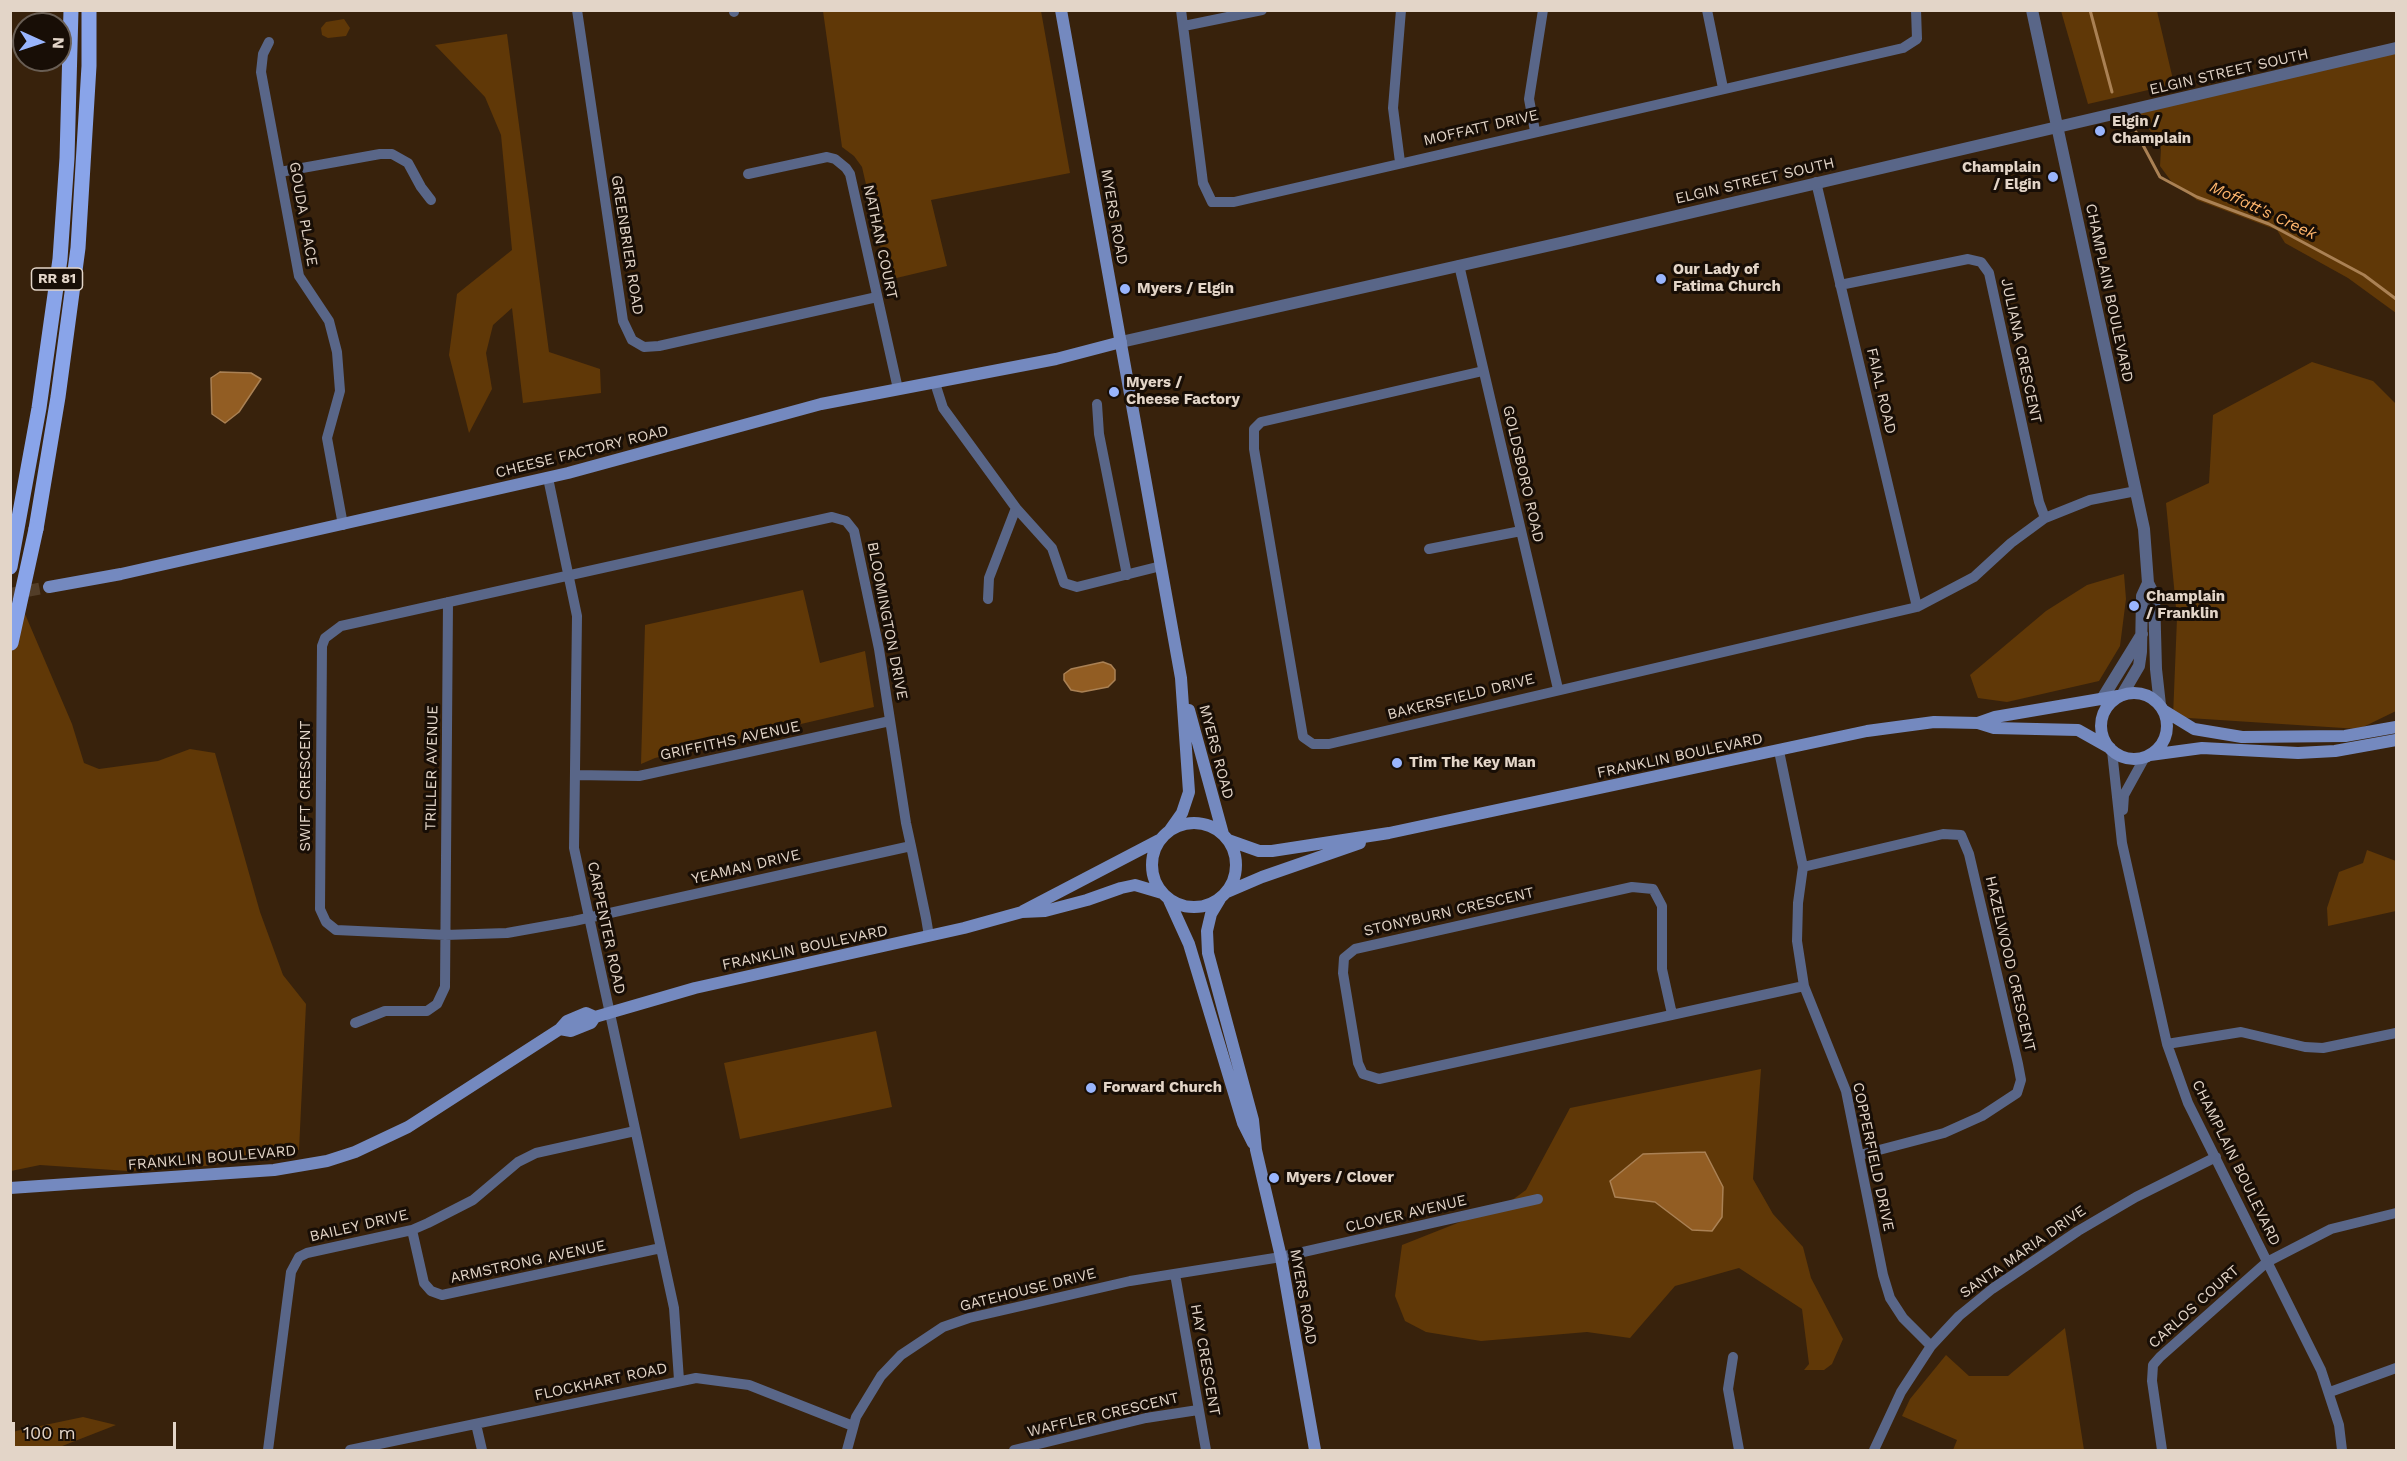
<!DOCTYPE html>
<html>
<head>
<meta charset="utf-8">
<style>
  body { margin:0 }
  #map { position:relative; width:2407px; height:1461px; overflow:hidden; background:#38220c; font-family:"Work Sans",sans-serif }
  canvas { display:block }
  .frame { position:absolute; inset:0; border:12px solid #e3d5c8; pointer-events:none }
  .north { position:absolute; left:12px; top:12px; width:60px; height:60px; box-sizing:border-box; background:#180e06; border:2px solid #695e54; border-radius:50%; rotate:93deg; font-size:16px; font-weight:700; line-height:24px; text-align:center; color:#e3d5c8 }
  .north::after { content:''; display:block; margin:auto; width:21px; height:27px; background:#99b5fd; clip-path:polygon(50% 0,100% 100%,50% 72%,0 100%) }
  .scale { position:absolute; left:12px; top:1422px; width:164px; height:27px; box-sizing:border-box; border:3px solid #e3d5c8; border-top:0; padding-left:8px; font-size:18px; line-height:21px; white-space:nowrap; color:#e3d5c8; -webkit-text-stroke:4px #180e06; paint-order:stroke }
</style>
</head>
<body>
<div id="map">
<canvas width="2407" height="1461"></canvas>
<div class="frame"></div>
<div class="north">N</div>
<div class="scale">100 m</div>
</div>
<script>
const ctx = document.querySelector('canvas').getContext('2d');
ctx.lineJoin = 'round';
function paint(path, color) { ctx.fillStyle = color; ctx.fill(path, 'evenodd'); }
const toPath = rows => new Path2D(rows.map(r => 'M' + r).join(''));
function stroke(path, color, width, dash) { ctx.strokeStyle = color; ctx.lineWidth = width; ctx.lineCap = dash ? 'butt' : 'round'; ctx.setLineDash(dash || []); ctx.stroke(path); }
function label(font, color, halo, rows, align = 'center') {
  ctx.font = font + ' "Work Sans",sans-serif'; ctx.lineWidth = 6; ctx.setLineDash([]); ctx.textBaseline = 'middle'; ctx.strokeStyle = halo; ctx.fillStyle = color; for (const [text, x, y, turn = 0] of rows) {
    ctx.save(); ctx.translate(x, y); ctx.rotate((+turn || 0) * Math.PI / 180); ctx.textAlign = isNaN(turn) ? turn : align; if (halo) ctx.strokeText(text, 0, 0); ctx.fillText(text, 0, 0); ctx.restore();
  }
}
paint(toPath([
  [823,11,1041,11,1070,173,931,200,947,266,888,280,862,167,854,156,842,147],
  [2061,11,2157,11,2174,84,2088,104],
  [344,19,350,28,346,36,328,38,322,35,321,28,326,22],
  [507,34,549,352,600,369,601,393,523,403,512,308,493,325,486,353,492,389,469,433,449,355,457,294,512,250,501,135,485,97,435,45],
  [2396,49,2396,313,2348,278,2285,243,2277,230,2197,200,2171,181,2160,166,2161,149,2137,109],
  [2312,362,2373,381,2396,404,2396,711,2359,729,2173,717,2177,618,2166,503,2209,483,2213,415],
  [2124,574,2126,599,2120,646,2099,681,2007,702,1978,698,1970,675,2046,611,2087,585],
  [803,590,820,663,865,651,874,707,655,758,641,764,645,625],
  [25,614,72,724,84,763,99,769,158,761,190,749,215,753,260,912,283,975,306,1004,299,1150,206,1166,128,1171,40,1165,11,1171,10,616],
  [2367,850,2396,861,2396,911,2328,926,2327,908,2339,872,2363,863],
  [876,1031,892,1107,740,1139,724,1063],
  [1761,1069,1753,1179,1773,1214,1803,1247,1811,1278,1843,1339,1832,1364,1824,1370,1804,1370,1809,1364,1802,1309,1739,1268,1675,1286,1630,1338,1587,1332,1481,1341,1426,1332,1405,1321,1395,1296,1402,1245,1508,1203,1526,1190,1570,1108],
  [1655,1202,1712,1230,1692,1230],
  [2065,1328,2084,1450,1953,1450,1957,1440,1902,1416,1910,1399,1946,1355,1969,1376,2008,1376],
  [83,1417,116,1425,52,1450,11,1450,11,1434,16,1431]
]), '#603807');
const water = toPath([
  [220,372,251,373,261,379,239,412,225,423,212,414,211,378,220,372],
  [1103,662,1111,665,1115,670,1115,680,1108,687,1082,692,1071,690,1064,680,1064,674,1071,669,1103,662],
  [1705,1152,1723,1187,1722,1217,1712,1231,1692,1230,1655,1202,1615,1197,1610,1181,1643,1154,1705,1152]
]);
paint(water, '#925d23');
stroke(water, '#aa8154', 1.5);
stroke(toPath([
  [2090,10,2112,92],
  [2136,132,2160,177,2197,197,2269,224,2364,275,2396,299]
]), '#aa8154', 3);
stroke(toPath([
  [10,594,49,587]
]), '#523d28', 12, [12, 6]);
stroke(toPath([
  [577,10,623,321,632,340,644,347,659,346,877,297],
  [1181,10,1203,183,1212,202,1234,202,1903,48,1917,39,1916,10],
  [1707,10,1723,88],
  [734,12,734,10],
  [1184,26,1262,10],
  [269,42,263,54,261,72,299,276,329,321,337,352,340,391,327,438,343,525],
  [1535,131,1529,99,1543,10],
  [1400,162,1393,108,1401,10],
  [280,172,380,154,392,154,408,163,421,187,431,200],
  [748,174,827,157,835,159,846,168,850,174,898,389],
  [1816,182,1917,607],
  [1459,265,1558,689],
  [1840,285,1968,259,1981,262,1989,273,2039,502,2045,518],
  [1483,371,1261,422,1254,429,1254,449,1303,737,1313,744,1329,744,1917,607,1974,577,2011,543,2045,518,2090,500,2136,491],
  [935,383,943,408,1016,508,1052,548,1064,583,1077,587,1161,566],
  [1097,404,1099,434,1127,575],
  [548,478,577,616,574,848,674,1308,679,1380],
  [1429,549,1521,531],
  [988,599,989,578,1016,508],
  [1779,751,1803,867,1798,903,1797,941,1804,986,1846,1091,1883,1275,1890,1298,1903,1318,1931,1346],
  [2112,751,2122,843,2167,1044,2188,1103,2321,1370,2339,1425,2342,1450],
  [575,775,639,776,890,721],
  [2123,810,2124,795,2145,757],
  [911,846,574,921,507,933,445,935,336,930,326,922,320,909,322,646,325,638,341,626,832,517,846,521,854,531,879,649,906,823,911,846,926,918,929,936],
  [1803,867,1943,834,1961,835,1969,854,2018,1064,2021,1080,2017,1093,1982,1116,1944,1133,1860,1155],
  [1672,1014,1662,969,1662,906,1653,889,1632,887,1355,949,1344,958,1343,973,1358,1063,1363,1074,1379,1079,1804,986],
  [355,1023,385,1011,427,1011,437,1004,445,987,448,602],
  [2167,1044,2241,1032,2305,1047,2323,1048,2396,1033],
  [412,1230,424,1283,431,1291,442,1295,661,1248],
  [1175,1274,1206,1450],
  [1733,1357,1728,1389,1739,1450],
  [2330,1392,2396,1368],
  [476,1424,482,1450],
  [268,1450,291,1272,299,1257,307,1253,412,1230,428,1223,473,1200,518,1162,536,1153,635,1131],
  [350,1450,696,1378,749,1385,853,1426],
  [847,1450,856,1417,881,1376,901,1355,943,1327,969,1318,1130,1281,1281,1257,1538,1199],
  [1014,1450,1146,1418,1198,1410],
  [1874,1450,1901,1392,1931,1346,1959,1316,1992,1289,2078,1231,2136,1197,2216,1157],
  [2162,1450,2152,1381,2153,1365,2160,1357,2267,1262,2331,1229,2396,1213]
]), '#596688', 10);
stroke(toPath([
  [2032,10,2144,529,2148,583,2142,596,2141,652,2139,666,2122,695],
  [1121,342,1569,241,2396,48],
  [2148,583,2154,595,2156,669,2160,705],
  [2102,699,2142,634]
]), '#596688', 12);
stroke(toPath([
  [1061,10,1181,678,1189,792,1182,813,1170,830],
  [49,587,121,574,568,473,821,404,1056,359,1121,342],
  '2101 726a33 33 0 1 1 66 0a33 33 0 1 1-66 0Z',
  [1189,710,1223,834],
  [2163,710,2194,729,2242,737,2345,736,2396,727],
  [1978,723,1995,717,2118,696],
  [2150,755,2202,748,2298,753,2335,751,2396,740],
  '1152 865a42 42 0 1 1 84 0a42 42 0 1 1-84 0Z',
  [1228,840,1259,851,1272,851,1389,833,1867,731,1934,722,1978,723,1994,728,2078,730,2110,748],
  [1227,892,1262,877,1360,843],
  [1220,899,1211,914,1207,931,1208,953,1253,1120,1256,1150,1281,1257,1315,1450],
  [1169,900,1189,944,1243,1123,1253,1143],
  [1023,911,1159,840],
  [560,1029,571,1031,591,1023,595,1017,695,988,964,928,1022,912,1045,911,1087,900,1121,888,1135,885,1162,893],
  [10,1188,274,1170,327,1161,355,1152,408,1127,560,1029,567,1021,586,1013,595,1017]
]), '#7489bf', 12);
stroke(toPath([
  [36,529,58,397,78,248,89,66,89,10],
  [10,567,39,408,60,259,67,158,71,10]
]), '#89a4e9', 15);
stroke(toPath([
  [11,643,36,529]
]), '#89a4e9', 15);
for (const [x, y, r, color] of [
  [2100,131,6,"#99b5fd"],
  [2053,177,6,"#99b5fd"],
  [1661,279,6,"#99b5fd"],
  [1125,289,6,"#99b5fd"],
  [1114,392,6,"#99b5fd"],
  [2134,606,6,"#99b5fd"],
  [1397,763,6,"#99b5fd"],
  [1091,1088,6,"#99b5fd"],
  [1274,1178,6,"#99b5fd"]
]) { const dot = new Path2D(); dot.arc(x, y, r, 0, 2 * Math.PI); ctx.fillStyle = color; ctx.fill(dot); stroke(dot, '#180e06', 2); }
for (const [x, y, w] of [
  [57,279,51]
]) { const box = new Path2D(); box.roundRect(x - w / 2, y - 11, w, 22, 4.5); ctx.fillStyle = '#180e06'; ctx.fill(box); stroke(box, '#e3d5c8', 1.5); }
label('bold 14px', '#e3d5c8', null, [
  ["RR 81",57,279]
]);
label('15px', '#e3d5c8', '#180e06', [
  ["ELGIN STREET SOUTH",2229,72,-13],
  ["MOFFATT DRIVE",1481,128,-13],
  ["ELGIN STREET SOUTH",1755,181,-13],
  ["GOUDA PLACE",303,214,80],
  ["MYERS ROAD",1114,217,80],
  ["NATHAN COURT",880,242,78],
  ["GREENBRIER ROAD",627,245,81],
  ["CHAMPLAIN BOULEVARD",2109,293,78],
  ["JULIANA CRESCENT",2021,351,78],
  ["FAIAL ROAD",1881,391,77],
  ["CHEESE FACTORY ROAD",582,452,-14],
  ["GOLDSBORO ROAD",1523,474,77],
  ["BLOOMINGTON DRIVE",887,621,79],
  ["BAKERSFIELD DRIVE",1461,697,-14],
  ["GRIFFITHS AVENUE",730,741,-12],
  ["MYERS ROAD",1216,752,75],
  ["FRANKLIN BOULEVARD",1680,756,-12],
  ["TRILLER AVENUE",432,768,-89],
  ["SWIFT CRESCENT",306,786,-90],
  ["YEAMAN DRIVE",746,867,-13],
  ["STONYBURN CRESCENT",1449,912,-13],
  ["CARPENTER ROAD",606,928,78],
  ["FRANKLIN BOULEVARD",805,948,-12],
  ["HAZELWOOD CRESCENT",2010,964,77],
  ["COPPERFIELD DRIVE",1873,1157,78],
  ["FRANKLIN BOULEVARD",212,1158,-5],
  ["CHAMPLAIN BOULEVARD",2236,1163,64],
  ["CLOVER AVENUE",1406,1214,-13],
  ["BAILEY DRIVE",359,1226,-13],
  ["SANTA MARIA DRIVE",2023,1252,-35],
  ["ARMSTRONG AVENUE",528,1262,-12],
  ["GATEHOUSE DRIVE",1028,1290,-14],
  ["MYERS ROAD",1303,1297,80],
  ["CARLOS COURT",2194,1307,-42],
  ["HAY CRESCENT",1205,1360,80],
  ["FLOCKHART ROAD",601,1382,-12],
  ["WAFFLER CRESCENT",1103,1415,-13]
]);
label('bold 15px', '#e3d5c8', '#180e06', [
  ["Elgin /",2112,122],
  ["Champlain",2112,139],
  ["Champlain",2041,168,"right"],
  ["/ Elgin",2041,185,"right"],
  ["Our Lady of",1673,270],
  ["Fatima Church",1673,287],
  ["Myers / Elgin",1137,289],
  ["Myers /",1126,383],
  ["Cheese Factory",1126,400],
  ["Champlain",2146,597],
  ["/ Franklin",2146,614],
  ["Tim The Key Man",1409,763],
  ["Forward Church",1103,1088],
  ["Myers / Clover",1286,1178]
], 'left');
label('italic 16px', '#feb56c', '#180e06', [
  ["Moffatt's Creek",2263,211,25]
]);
</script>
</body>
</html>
